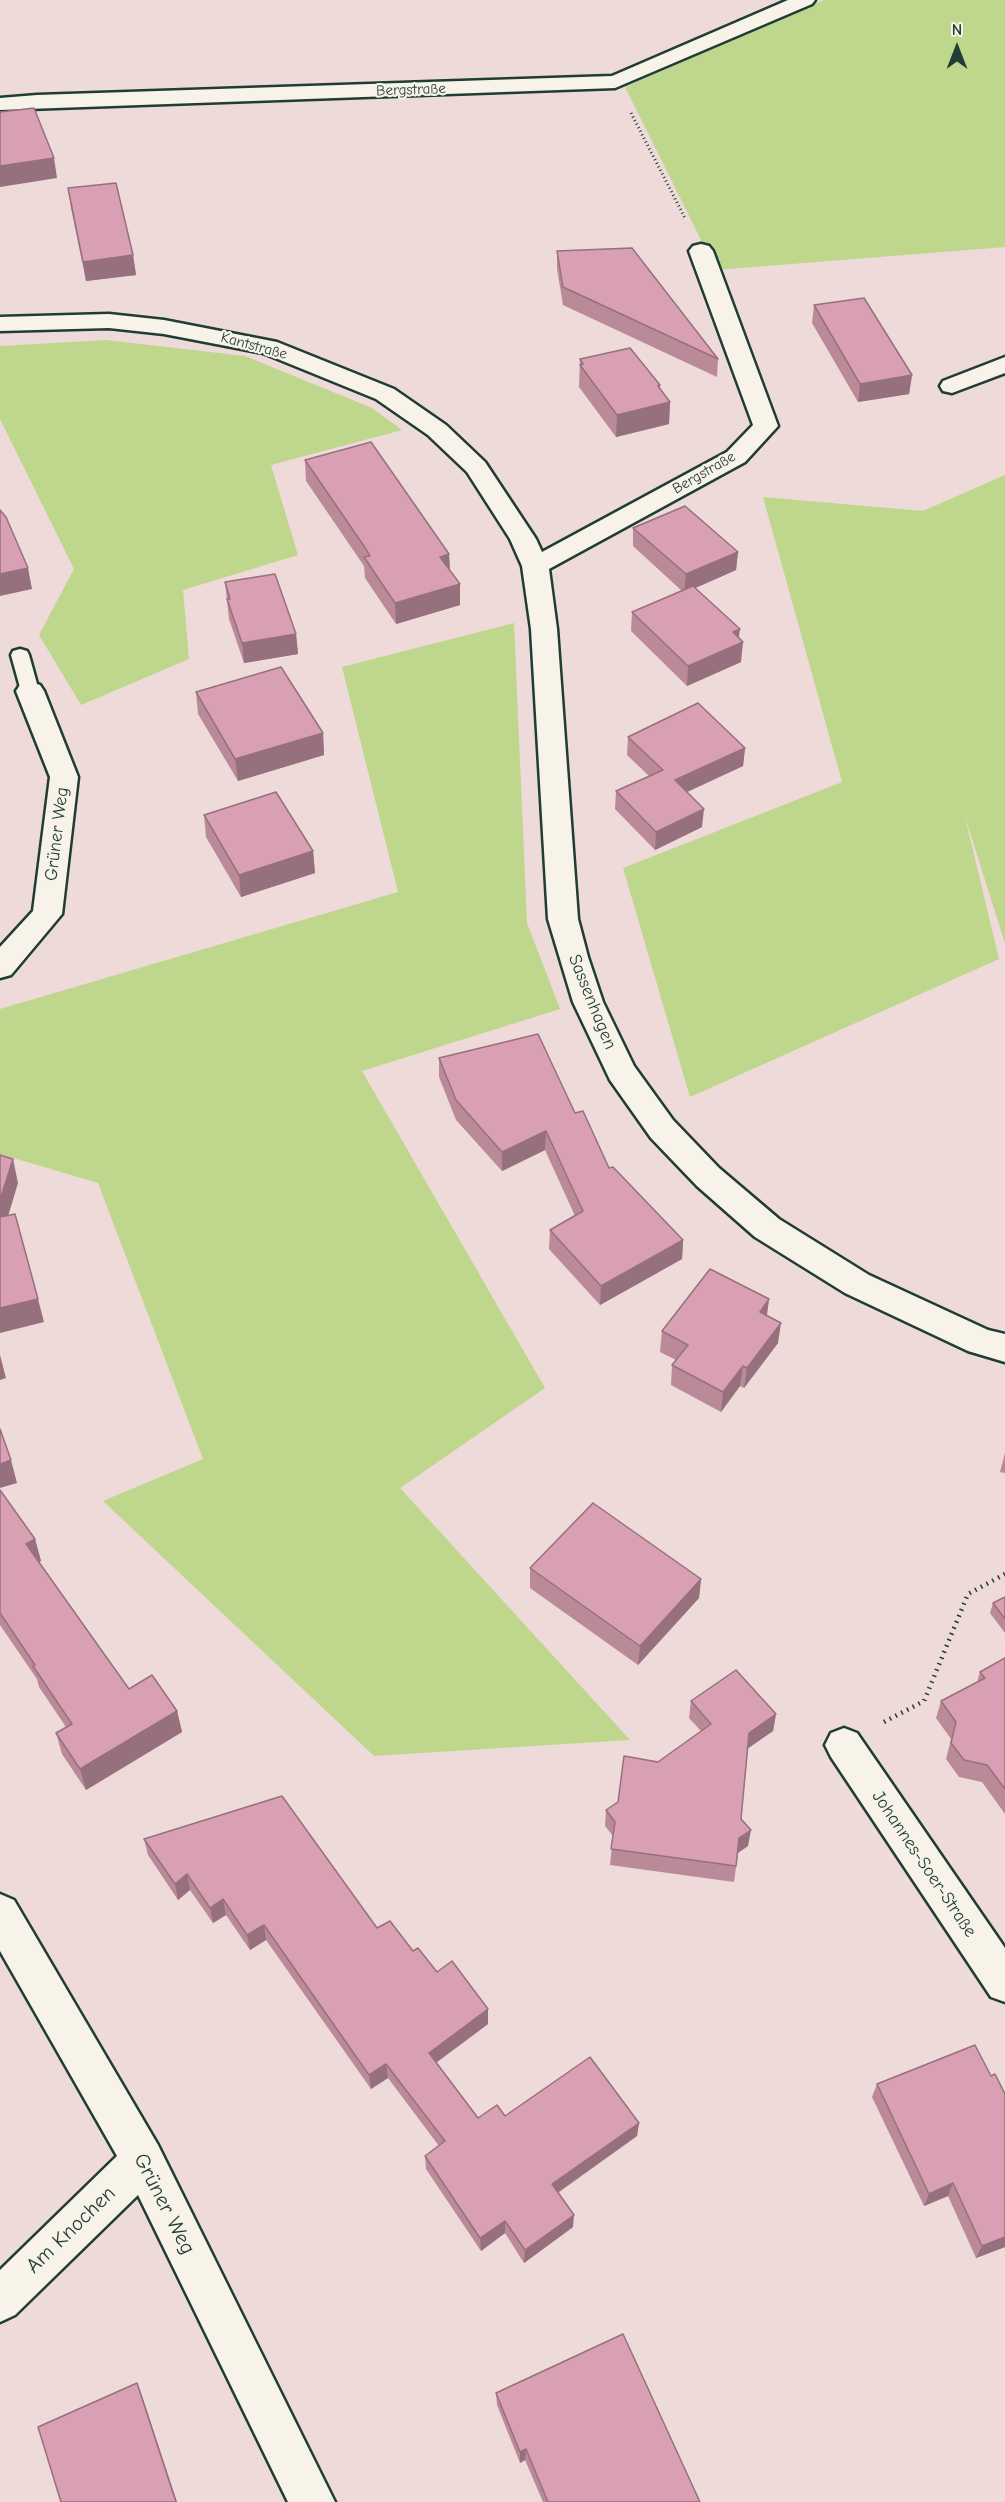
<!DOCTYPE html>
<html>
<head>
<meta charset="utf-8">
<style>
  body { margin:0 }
  #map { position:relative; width:1005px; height:2502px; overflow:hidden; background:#eedad8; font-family:"Comic Neue",sans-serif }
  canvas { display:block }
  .north { position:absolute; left:927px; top:18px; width:60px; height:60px; -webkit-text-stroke:4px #f7f3e8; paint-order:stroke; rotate:0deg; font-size:16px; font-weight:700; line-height:24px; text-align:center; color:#1f3d34 }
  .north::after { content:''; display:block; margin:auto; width:21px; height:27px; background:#1f3d34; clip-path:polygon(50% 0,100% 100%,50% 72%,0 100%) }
</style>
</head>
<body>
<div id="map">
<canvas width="1005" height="2502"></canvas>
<div class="north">N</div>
</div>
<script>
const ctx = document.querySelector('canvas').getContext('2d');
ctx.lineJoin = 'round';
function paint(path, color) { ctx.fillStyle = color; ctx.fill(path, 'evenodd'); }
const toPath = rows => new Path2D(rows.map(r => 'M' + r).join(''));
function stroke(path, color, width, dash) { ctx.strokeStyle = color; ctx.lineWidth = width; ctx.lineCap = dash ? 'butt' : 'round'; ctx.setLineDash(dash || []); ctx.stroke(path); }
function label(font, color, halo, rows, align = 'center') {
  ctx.font = font + ' "Comic Neue",sans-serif'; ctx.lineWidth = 4.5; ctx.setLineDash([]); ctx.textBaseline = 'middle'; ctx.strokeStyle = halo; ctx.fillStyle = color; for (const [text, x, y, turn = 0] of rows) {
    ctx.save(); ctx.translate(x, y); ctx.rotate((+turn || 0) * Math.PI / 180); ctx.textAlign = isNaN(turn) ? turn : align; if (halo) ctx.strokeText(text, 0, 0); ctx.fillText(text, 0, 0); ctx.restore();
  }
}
paint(toPath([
  [824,0,1005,0,1005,247,716,270,625,87],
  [106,340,245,356,372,408,402,430,271,465,298,555,183,590,189,659,81,705,39,635,74,569,0,419,0,346],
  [1005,475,1005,943,965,817,999,959,690,1097,623,868,842,782,763,497,923,511],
  [514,623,527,923,560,1009,362,1071,545,1388,400,1488,630,1740,374,1756,103,1501,203,1459,98,1183,0,1154,0,1009,398,892,342,667]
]), '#bfd68d');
const service = toPath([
  [20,649,27,651,29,655,39,691,37,695,30,697,23,695,21,691,11,655,13,651,20,649]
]);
const minor = toPath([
  [788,0,815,0,812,4,615,88,0,110,0,98,37,95,612,76,788,0],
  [701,244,709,246,713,251,778,426,745,462,549,569,557,629,578,919,588,957,603,1002,634,1066,673,1120,719,1168,779,1219,869,1275,988,1330,1005,1334,1005,1362,968,1351,845,1293,755,1237,697,1186,651,1138,610,1080,573,1002,548,919,531,629,522,566,510,539,467,472,428,435,376,399,263,353,164,334,109,328,0,331,0,317,109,314,164,320,277,342,394,389,446,425,485,462,536,539,542,552,727,452,753,425,689,251,693,246,701,244],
  [1005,357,1005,373,952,393,943,391,940,386,943,381,1005,357],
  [30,682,40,685,44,691,78,777,62,914,11,975,0,978,0,947,33,911,50,777,16,691,20,685,30,682],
  [844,1728,857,1733,1005,1948,1005,2002,991,1997,831,1757,825,1745,831,1733,844,1728],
  [0,1894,14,1900,158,2145,335,2502,288,2502,138,2195,15,2315,0,2322,0,2270,117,2156,0,1951,0,1894]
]);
stroke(service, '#1f3d34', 5);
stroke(minor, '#1f3d34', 5);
stroke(toPath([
  [631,113,685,218]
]), '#1f3d34', 3, [1, 3]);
stroke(toPath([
  [884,1722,924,1701,968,1594,1005,1574]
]), '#1f3d34', 4.5, [1.5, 5]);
paint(service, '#f7f3e8');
paint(minor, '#f7f3e8');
paint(toPath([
  [68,188,133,255,136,275,86,281,71,208],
  [557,251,718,359,717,377,563,305,557,269],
  [814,305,912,375,909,394,858,402,812,323],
  [580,359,670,402,669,424,616,437,579,387],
  [305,460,449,554,450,570,460,605,396,624,365,578,364,566,306,481],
  [633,528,738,552,736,570,695,588,739,638,741,662,687,686,631,631,632,612,682,591,633,546],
  [225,582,296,634,298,654,244,663,229,619],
  [196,692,323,733,324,755,238,781,198,714],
  [628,737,745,748,743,766,687,792,702,827,655,850,615,809,616,791,649,776,627,755],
  [204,815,313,851,315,873,241,897,206,837],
  [439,1058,575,1113,609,1168,683,1240,682,1259,600,1305,549,1249,550,1230,575,1216,545,1150,502,1171,456,1120,439,1077],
  [769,1299,767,1315,778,1343,744,1388,740,1386,721,1412,671,1385,672,1365,676,1360,660,1352,662,1331],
  [1005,1453,1005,1473,1000,1472],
  [0,1490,35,1539,41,1561,39,1562,129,1689,177,1711,182,1732,86,1790,62,1754,56,1733,66,1727,39,1687,37,1679,0,1625],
  [530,1568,701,1579,699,1598,638,1665,530,1588],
  [1005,1597,1005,1633,990,1613,993,1603],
  [1005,1658,1005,1814,982,1782,959,1777,946,1759,951,1739,936,1718,941,1701,977,1682,980,1672],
  [691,1701,776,1714,773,1731,748,1748,741,1819,748,1846,738,1853,734,1882,610,1865,613,1836,605,1826,606,1810,618,1802,658,1762,701,1731,689,1718],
  [144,1839,377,1928,413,1951,437,1972,488,2024,436,2063,478,2118,505,2116,639,2123,637,2136,558,2193,573,2227,524,2263,505,2233,481,2251,426,2169,425,2156,439,2146,388,2078,371,2089,266,1940,250,1950,226,1915,213,1923,190,1890,178,1900,148,1855],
  [991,2076,1005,2094,1005,2247,976,2258,948,2196,924,2206,872,2097,877,2084],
  [496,2393,700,2502,543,2502,525,2460,520,2463,497,2405]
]), '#ba8a99');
paint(toPath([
  [54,158,57,178,0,187,0,166],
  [133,255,136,275,86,281,83,262],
  [912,375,909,394,858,402,860,384],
  [660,385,659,405,670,402,669,424,616,437,617,415,658,386],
  [738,552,736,570,684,593,686,574],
  [449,554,450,575,440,557],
  [28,568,32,589,0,596,0,574],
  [460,584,460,605,396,624,395,603],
  [740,629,738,644,743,642,741,662,687,686,688,666,733,632],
  [296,634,298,654,244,663,242,643],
  [323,733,324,755,238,781,235,759],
  [745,748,743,766,674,798,675,780],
  [704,809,702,827,655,850,656,832],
  [313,851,315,873,241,897,239,875],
  [546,1131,545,1150,502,1171,502,1152],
  [13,1159,18,1183,0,1243,0,1200],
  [683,1240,682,1259,600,1305,601,1286],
  [38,1299,44,1322,0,1333,0,1308],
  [769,1299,766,1320,760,1312],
  [781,1323,778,1343,744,1388,747,1368],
  [0,1355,6,1378,0,1380],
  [743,1366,740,1386,721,1412,723,1392],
  [11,1460,17,1483,0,1488,0,1464],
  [35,1539,41,1561,32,1566,26,1544],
  [701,1579,699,1598,638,1665,640,1646],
  [177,1711,182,1732,86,1790,80,1769],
  [776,1714,773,1731,747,1749,749,1733],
  [751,1830,748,1846,736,1854,739,1838],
  [187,1874,190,1890,178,1900,175,1884],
  [223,1899,226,1915,213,1923,210,1908],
  [264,1925,266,1940,250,1950,247,1935],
  [488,2009,488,2024,430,2067,429,2053],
  [386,2064,388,2078,371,2089,369,2075],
  [639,2123,637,2136,551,2197,552,2184],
  [953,2183,948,2196,924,2206,929,2194],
  [574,2215,573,2227,524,2263,525,2250],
  [505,2221,505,2233,481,2251,480,2238],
  [1005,2237,1005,2247,976,2258,982,2246],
  [137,2383,142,2396,177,2502,176,2502],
  [526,2449,525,2460,520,2463,520,2452]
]), '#97707d');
const building = toPath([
  [34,108,54,158,0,166,0,112,34,108],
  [116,183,133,255,83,262,68,188,116,183],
  [632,248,718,359,563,287,557,251,632,248],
  [864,298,912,375,860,384,814,305,864,298],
  [630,348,660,385,658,386,670,402,617,415,580,365,583,364,580,359,630,348],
  [371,442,449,554,440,557,460,584,395,603,364,557,370,556,366,549,305,460,371,442],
  [685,506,738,552,686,574,633,528,685,506],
  [0,510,6,517,28,568,0,574,0,510],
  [275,574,296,634,242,643,227,599,230,599,225,582,275,574],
  [693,586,740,629,733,632,743,642,688,666,632,612,693,586],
  [281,667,323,733,235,759,196,692,281,667],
  [698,703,745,748,675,780,704,809,656,832,616,791,663,770,628,737,698,703],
  [276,792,313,851,239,875,204,815,276,792],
  [538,1034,575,1113,583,1111,609,1168,613,1167,683,1240,601,1286,550,1230,583,1211,546,1131,502,1152,456,1100,439,1058,538,1034],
  [0,1155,13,1159,0,1200,0,1155],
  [15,1214,38,1299,0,1308,0,1217,15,1214],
  [710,1269,769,1299,760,1312,781,1323,747,1368,743,1366,723,1392,672,1365,688,1345,662,1331,710,1269],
  [0,1429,11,1460,0,1464,0,1429],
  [0,1490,35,1539,26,1544,129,1689,152,1675,177,1711,80,1769,56,1733,72,1724,33,1666,35,1665,0,1613,0,1490],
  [593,1503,701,1579,640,1646,530,1568,593,1503],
  [1005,1597,1005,1619,993,1603,1005,1597],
  [1005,1658,1005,1789,987,1765,964,1760,951,1743,956,1722,941,1701,985,1678,980,1672,1005,1658],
  [736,1670,776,1714,749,1733,741,1819,751,1830,739,1838,736,1866,611,1849,615,1822,606,1810,618,1802,624,1756,658,1762,711,1724,691,1701,736,1670],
  [282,1796,377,1928,390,1921,413,1951,418,1948,437,1972,452,1961,488,2009,429,2053,478,2118,497,2105,505,2116,590,2057,639,2123,552,2184,574,2215,525,2250,505,2221,480,2238,425,2156,445,2141,386,2064,369,2075,264,1925,247,1935,223,1899,210,1908,187,1874,175,1884,144,1839,282,1796],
  [975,2045,991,2076,995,2074,1005,2094,1005,2237,982,2246,953,2183,929,2194,877,2084,975,2045],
  [623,2334,700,2502,548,2502,526,2449,520,2452,496,2393,623,2334],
  [137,2383,176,2502,61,2502,38,2427,137,2383]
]);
paint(building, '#d8a0b2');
stroke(building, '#97707d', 1.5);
label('15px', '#1f3d34', '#f7f3e8', [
  ["Bergstraße",411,90,-2],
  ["Kantstraße",254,346,15],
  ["Bergstraße",704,473,-30]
]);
label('18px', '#1f3d34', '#f7f3e8', [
  ["Grüner Weg",57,834,-83],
  ["Sassenhagen",592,1002,68],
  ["Johannes-Soer-Straße",924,1864,56]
]);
label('21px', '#1f3d34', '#f7f3e8', [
  ["Grüner Weg",164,2204,63],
  ["Am Knochen",71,2230,-44]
]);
</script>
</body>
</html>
